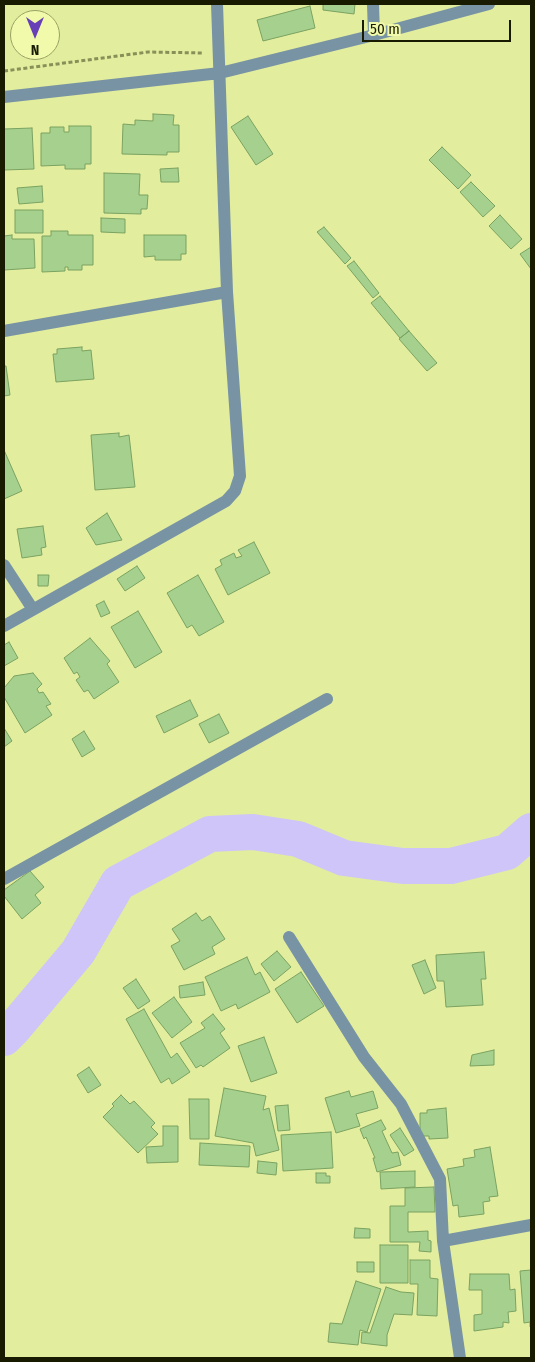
<!DOCTYPE html>
<html>
<head>
<meta charset="utf-8">
<style>
  body { margin:0 }
  #map { position:relative; width:535px; height:1362px; overflow:hidden; background:#e3ed9e; font-family:"Fira Sans Condensed",sans-serif }
  canvas { display:block }
  .frame { position:absolute; inset:0; border:5px solid #191b00; pointer-events:none }
  .north { position:absolute; left:10px; top:10px; width:50px; height:50px; box-sizing:border-box; background:#f0faaa; border:1px solid #9aa166; border-radius:50%; rotate:180deg; font-size:14px; font-weight:700; line-height:20px; text-align:center; color:#191b00 }
  .north::after { content:''; display:block; margin:auto; width:18px; height:22px; background:#673fb7; clip-path:polygon(50% 0,100% 100%,50% 72%,0 100%) }
  .scale { position:absolute; left:362px; top:20px; width:149px; height:22px; box-sizing:border-box; border:2px solid #191b00; border-top:0; padding-left:6px; font-size:15px; line-height:18px; white-space:nowrap; color:#191b00; -webkit-text-stroke:4px #f0faaa; paint-order:stroke }
</style>
</head>
<body>
<div id="map">
<canvas width="535" height="1362"></canvas>
<div class="frame"></div>
<div class="north">N</div>
<div class="scale">50 m</div>
</div>
<script>
const ctx = document.querySelector('canvas').getContext('2d');
ctx.lineJoin = 'round';
const toPath = rows => new Path2D(rows.map(r => 'M' + r).join(''));
function stroke(path, color, width, dash) { ctx.strokeStyle = color; ctx.lineWidth = width; ctx.lineCap = dash ? 'butt' : 'round'; ctx.setLineDash(dash || []); ctx.stroke(path); }
function paint(path, color) { ctx.fillStyle = color; ctx.fill(path, 'evenodd'); }
stroke(toPath([
  [4,1038,14,1028,78,952,118,883,210,834,253,832,298,839,344,858,403,866,451,866,507,852,531,831]
]), '#cfc5f8', 36);
const building = toPath([
  [323,4,355,4,354,14,323,10,323,4],
  [310,6,315,28,263,41,257,20,310,6],
  [153,114,174,115,173,125,179,125,179,152,167,152,167,155,122,154,123,124,135,125,135,120,153,121,153,114],
  [248,116,273,154,256,165,231,127,248,116],
  [69,126,91,126,91,164,85,164,85,169,65,169,65,165,41,166,41,133,50,133,50,127,64,127,64,132,69,132,69,126],
  [32,128,34,169,4,170,4,129,32,128],
  [442,147,471,175,458,189,429,160,442,147],
  [178,168,179,182,161,182,160,169,178,168],
  [104,173,140,174,139,195,148,195,147,209,141,209,141,214,104,213,104,173],
  [471,182,495,206,483,217,460,192,471,182],
  [42,186,43,202,19,204,17,188,42,186],
  [15,210,43,210,43,233,15,233,15,210],
  [500,215,522,239,511,249,489,226,500,215],
  [101,218,125,219,125,233,101,232,101,218],
  [324,227,351,258,345,264,317,232,324,227],
  [51,231,68,231,68,235,93,235,93,265,82,265,82,270,68,270,68,267,65,267,65,271,42,272,42,236,51,236,51,231],
  [12,235,12,239,34,239,35,268,4,270,4,236,12,235],
  [144,235,186,235,186,254,181,254,181,260,155,260,155,256,144,257,144,235],
  [531,247,531,269,520,254,531,247],
  [354,261,379,293,373,298,347,266,354,261],
  [380,296,409,331,400,338,371,303,380,296],
  [409,331,437,363,427,371,399,339,409,331],
  [82,347,82,351,91,350,94,379,56,382,53,354,57,354,57,349,82,347],
  [4,366,6,366,10,395,4,396,4,366],
  [119,433,119,437,129,435,135,487,95,490,91,435,119,433],
  [4,450,22,491,4,499,4,450],
  [107,513,122,540,96,545,86,528,107,513],
  [43,526,46,547,41,548,42,555,22,558,17,529,43,526],
  [254,542,270,573,228,595,215,569,222,565,220,560,234,553,236,558,242,556,238,550,254,542],
  [137,566,145,578,125,591,117,579,137,566],
  [38,575,49,575,48,586,38,586,38,575],
  [198,575,224,622,199,636,192,625,187,628,167,593,198,575],
  [104,601,110,613,101,617,96,605,104,601],
  [138,611,162,652,135,668,111,627,138,611],
  [90,638,110,661,107,664,119,682,94,699,88,690,84,692,76,680,80,677,77,672,74,674,64,658,90,638],
  [9,642,18,658,4,666,4,645,9,642],
  [33,673,42,684,37,689,39,693,43,692,51,704,46,706,52,715,25,733,4,697,4,688,14,676,33,673],
  [190,700,198,716,164,733,156,716,190,700],
  [219,714,229,733,209,743,199,724,219,714],
  [4,728,12,741,4,747,4,728],
  [84,731,95,749,82,757,72,739,84,731],
  [30,871,44,887,35,895,41,903,22,919,4,896,4,890,30,871],
  [196,913,202,921,210,916,225,939,212,947,215,954,184,970,171,946,180,941,172,929,196,913],
  [277,951,291,967,274,981,261,964,277,951],
  [484,952,486,979,481,979,483,1005,446,1007,444,981,437,981,436,955,484,952],
  [247,957,255,975,260,972,270,992,238,1009,236,1004,221,1011,205,977,247,957],
  [425,960,436,988,424,994,412,965,425,960],
  [301,972,324,1006,297,1023,275,989,301,972],
  [136,979,150,1001,138,1009,123,988,136,979],
  [203,982,205,995,180,998,179,986,203,982],
  [174,997,192,1022,172,1038,152,1013,174,997],
  [144,1009,171,1058,177,1053,190,1072,172,1084,169,1078,161,1083,126,1019,144,1009],
  [213,1014,225,1029,220,1033,230,1048,203,1067,201,1065,196,1068,180,1043,205,1028,201,1023,213,1014],
  [264,1037,277,1073,251,1082,238,1046,264,1037],
  [494,1050,494,1065,470,1066,472,1055,494,1050],
  [89,1067,101,1085,88,1093,77,1075,89,1067],
  [224,1088,266,1096,263,1110,269,1108,279,1150,256,1156,253,1143,215,1136,224,1088],
  [349,1091,351,1097,373,1091,378,1108,356,1114,360,1126,336,1133,325,1098,349,1091],
  [121,1095,130,1104,134,1101,155,1123,151,1127,158,1134,138,1153,103,1117,114,1106,112,1104,121,1095],
  [189,1099,209,1099,209,1139,190,1139,189,1099],
  [288,1105,290,1130,278,1131,275,1106,288,1105],
  [446,1108,448,1138,429,1139,429,1136,420,1136,420,1113,427,1113,427,1110,446,1108],
  [381,1120,386,1129,382,1131,392,1153,398,1152,401,1165,377,1172,373,1158,375,1158,366,1137,364,1139,360,1129,381,1120],
  [163,1126,178,1126,178,1162,147,1163,146,1147,163,1146,163,1126],
  [400,1128,414,1150,404,1156,390,1135,400,1128],
  [331,1132,333,1168,283,1171,281,1135,331,1132],
  [200,1143,250,1146,249,1167,199,1165,200,1143],
  [490,1147,498,1196,489,1197,490,1201,483,1202,484,1214,459,1217,458,1205,453,1206,447,1169,464,1166,463,1159,475,1157,474,1150,490,1147],
  [258,1161,277,1163,276,1175,257,1173,258,1161],
  [415,1171,415,1187,381,1189,380,1172,415,1171],
  [316,1173,326,1173,326,1176,330,1176,330,1183,316,1183,316,1173],
  [434,1187,435,1212,408,1212,408,1232,428,1231,428,1240,431,1241,431,1252,419,1251,420,1242,390,1242,390,1206,405,1206,405,1188,434,1187],
  [355,1228,370,1229,370,1238,354,1238,355,1228],
  [380,1245,408,1245,408,1283,380,1283,380,1245],
  [410,1260,430,1260,430,1278,438,1279,437,1316,417,1315,418,1284,410,1284,410,1260],
  [357,1262,374,1262,374,1272,357,1272,357,1262],
  [531,1270,531,1327,530,1327,530,1322,524,1323,520,1271,531,1270],
  [470,1274,509,1274,510,1290,515,1289,516,1311,508,1312,509,1323,503,1322,503,1327,474,1331,474,1315,482,1314,482,1290,469,1290,470,1274],
  [356,1281,381,1289,367,1332,360,1330,358,1345,328,1342,330,1323,342,1324,356,1281],
  [386,1287,401,1292,414,1293,412,1315,394,1314,387,1335,387,1346,361,1343,362,1332,370,1333,386,1287]
]);
paint(building, '#a6d08d');
stroke(building, '#7aa261', 1);
stroke(toPath([
  [4,71,148,52,204,53]
]), '#888f57', 3, [4, 2.5]);
stroke(toPath([
  [373,4,374,35],
  [4,97,220,73,374,35,489,4],
  [4,331,227,292],
  [4,565,32,608],
  [4,626,226,501,235,491,240,476,227,292,217,4],
  [4,879,327,699],
  [289,937,364,1057,401,1104,440,1179,443,1241,460,1358],
  [443,1241,531,1225]
]), '#7894a4', 12);
</script>
</body>
</html>
